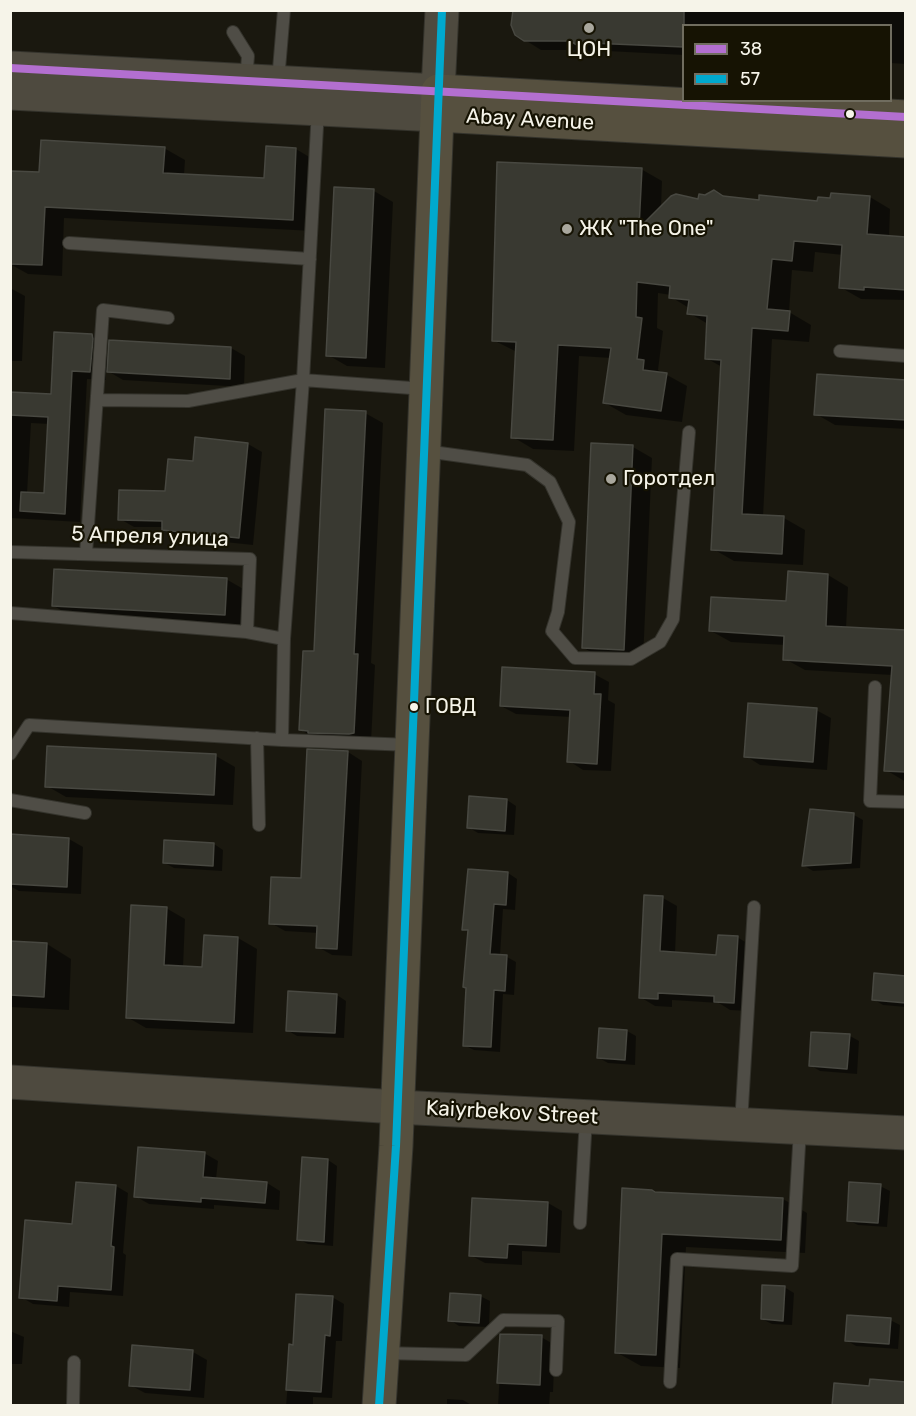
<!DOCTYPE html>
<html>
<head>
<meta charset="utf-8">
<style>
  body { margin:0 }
  #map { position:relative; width:916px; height:1416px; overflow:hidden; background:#1a180f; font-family:Rubik,sans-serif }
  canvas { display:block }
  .frame { position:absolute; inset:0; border:12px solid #f6f4e9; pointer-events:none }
  .legend { position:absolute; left:682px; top:24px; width:210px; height:78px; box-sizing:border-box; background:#161303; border:2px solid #706d5f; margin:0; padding:8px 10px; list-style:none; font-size:18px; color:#f6f4e9 }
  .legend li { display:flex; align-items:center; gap:12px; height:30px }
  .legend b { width:30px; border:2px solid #706d5f }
</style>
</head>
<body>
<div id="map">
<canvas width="916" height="1416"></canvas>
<div class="frame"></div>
<ul class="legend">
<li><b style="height:8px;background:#b36fd0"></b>38</li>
<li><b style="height:8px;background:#00a9ce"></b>57</li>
</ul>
</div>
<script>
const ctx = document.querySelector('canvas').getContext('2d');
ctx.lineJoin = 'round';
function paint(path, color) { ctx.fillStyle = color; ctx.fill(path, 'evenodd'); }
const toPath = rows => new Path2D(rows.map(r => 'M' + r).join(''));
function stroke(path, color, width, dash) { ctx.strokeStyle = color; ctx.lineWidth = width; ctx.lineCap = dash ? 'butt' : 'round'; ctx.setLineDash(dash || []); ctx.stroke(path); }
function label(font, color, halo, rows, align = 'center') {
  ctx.font = font + ' Rubik,sans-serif'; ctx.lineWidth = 4.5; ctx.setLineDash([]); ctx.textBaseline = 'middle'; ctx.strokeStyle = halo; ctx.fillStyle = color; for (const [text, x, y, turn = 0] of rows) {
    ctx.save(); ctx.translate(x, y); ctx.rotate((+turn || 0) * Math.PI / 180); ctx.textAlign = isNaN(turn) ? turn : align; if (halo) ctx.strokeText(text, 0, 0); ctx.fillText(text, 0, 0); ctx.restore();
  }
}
paint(toPath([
  [516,10,906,10,906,64,890,63,890,26,684,26,684,55,607,51,594,54,587,50,541,50,525,40],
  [164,148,185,160,184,175,266,179,296,149,316,161,313,231,64,218,62,276,28,274,10,264,12,173,41,174],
  [641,169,662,181,661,208,724,198,760,202,819,202,870,197,890,209,889,237,906,238,906,300,861,299,840,287,843,255,815,252,813,272,792,270,789,312,811,325,809,342,772,339,763,517,784,518,805,530,803,565,734,561,713,549,722,367,706,358,708,324,689,313,689,308,671,297,671,295,658,293,657,328,663,331,658,370,687,386,682,422,626,415,605,403,611,358,579,356,574,451,533,449,513,437,517,352,493,340],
  [374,191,393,202,385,368,347,366,328,355],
  [10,288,25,296,22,361,10,361],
  [92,335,107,344,107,359,231,348,245,356,244,387,123,380,106,370,106,380,87,379,80,522,10,518,10,394,52,396],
  [31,423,49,424,46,495,27,494],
  [906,381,906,429,835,425,816,414],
  [365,413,383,423,371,663,375,665,371,742,318,740,301,730],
  [197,439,248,444,262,452,253,545,177,537,163,527,134,527,120,519,167,492,194,463],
  [633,447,652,458,643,660,603,659,584,648],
  [789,573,828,575,848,587,846,629,906,632,906,782,886,770,892,675,805,670,785,659,785,645,731,642,711,631,788,603],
  [226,579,245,590,244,625,73,617,54,606],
  [594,674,609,682,608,700,615,704,611,771,583,770,569,761,571,717,516,714,501,706],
  [816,710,831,718,827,770,760,765,746,756],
  [308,751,348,752,362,761,352,956,332,955,318,947,318,933,285,931,271,923,302,880],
  [216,756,235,767,233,805,66,797,47,786],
  [507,800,516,806,514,835,478,833,468,827],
  [854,815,863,820,860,868,813,871,803,865],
  [10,836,69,839,83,847,81,894,19,891,10,886],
  [214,844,223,850,222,871,174,868,165,863],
  [508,873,517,879,515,910,503,909,500,956,507,957,516,962,514,995,503,994,500,1052,474,1050,464,1045,469,932,464,929],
  [663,898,677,906,675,954,718,956,737,937,752,946,748,1011,730,1010,719,1003,672,1000,672,1007,655,1006,640,997],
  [166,908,185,919,183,968,204,969,238,938,257,949,253,1033,146,1028,127,1017],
  [10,942,47,944,71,959,69,1010,10,1007],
  [906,977,906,1007,883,1005,873,999],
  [337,995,346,1001,344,1038,297,1036,287,1030],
  [627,1031,636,1036,635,1065,608,1063,599,1058],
  [850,1036,859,1041,857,1074,820,1071,810,1065],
  [204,1153,218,1161,216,1179,267,1183,280,1191,279,1210,214,1205,214,1209,149,1204,135,1196],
  [303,1158,328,1160,337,1166,333,1246,308,1244,298,1239],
  [116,1186,128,1193,123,1253,126,1255,123,1296,70,1292,69,1307,33,1304,21,1297,74,1226],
  [880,1186,890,1191,887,1227,858,1225,848,1220],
  [655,1193,783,1199,807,1213,805,1253,686,1247,680,1368,641,1366,616,1352],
  [548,1203,562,1211,560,1253,522,1251,522,1265,485,1263,470,1255],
  [784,1287,794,1293,792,1325,772,1324,762,1319],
  [480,1296,490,1301,489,1327,459,1326,450,1320],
  [332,1297,344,1304,342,1341,336,1341,332,1398,313,1397,313,1406,286,1406,291,1346,295,1346],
  [890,1320,900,1325,898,1349,856,1346,846,1340],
  [10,1331,24,1337,22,1364,10,1364],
  [502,1335,541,1337,555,1345,553,1392,550,1392,549,1406,498,1406],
  [193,1352,207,1360,204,1398,145,1393,130,1385],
  [447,1399,463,1400,473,1406,447,1406],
  [735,1404,758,1406,735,1406]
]), '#0007');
const building = toPath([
  [513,10,684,10,684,47,590,43,577,45,570,41,524,41,515,35,511,25,513,10],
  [41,140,165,147,163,173,264,178,266,146,296,148,293,220,45,207,42,265,10,264,11,171,39,172,41,140],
  [497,162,642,168,639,228,671,196,676,194,698,199,699,194,705,195,714,190,723,196,759,200,759,195,817,201,818,197,830,198,831,193,870,196,867,234,906,237,906,290,864,287,864,290,839,288,842,245,794,241,792,261,772,259,767,309,790,311,788,331,752,328,742,514,784,516,782,554,711,550,721,360,705,359,707,316,687,314,689,300,669,298,670,286,637,282,636,317,642,318,637,359,644,360,643,370,667,373,661,411,603,403,611,348,558,345,553,440,511,438,516,342,492,341,497,162],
  [334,187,374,189,366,358,326,356,334,187],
  [54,332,92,334,93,339,90,372,72,371,65,514,20,511,21,492,44,493,48,417,10,415,10,392,51,394,54,332],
  [109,340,231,347,230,379,107,372,109,340],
  [817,374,906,380,906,420,814,415,817,374],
  [325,409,366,411,354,654,358,654,354,733,349,734,308,733,308,731,299,730,303,651,314,651,325,409],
  [195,437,248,443,239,538,162,530,162,521,118,520,119,490,165,491,168,459,193,461,195,437],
  [591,443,633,445,624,650,582,648,591,443],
  [54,569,227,578,225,615,52,606,54,569],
  [788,571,828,574,826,626,906,630,906,772,884,771,892,666,783,660,784,636,709,631,711,597,786,601,788,571],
  [502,667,595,672,594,694,601,694,597,764,567,762,570,710,500,706,502,667],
  [748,703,817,708,813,762,744,757,748,703],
  [47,746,216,754,214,795,45,787,47,746],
  [307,749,348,751,337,949,316,948,317,926,269,924,271,877,301,878,307,749],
  [469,796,507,799,505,831,467,828,469,796],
  [810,809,854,813,851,863,802,866,810,809],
  [10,834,69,838,67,887,10,884,10,834],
  [164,840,214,843,213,866,163,863,164,840],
  [468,869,508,872,506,905,494,904,490,954,507,955,505,991,494,990,491,1047,463,1046,466,988,463,987,468,930,462,930,468,869],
  [644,895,663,896,660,951,716,955,718,935,738,936,734,1003,714,1002,714,996,658,993,658,999,639,998,644,895],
  [131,905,167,907,164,965,202,967,204,935,238,937,234,1023,126,1018,131,905],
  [10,941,47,943,44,997,10,995,10,941],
  [874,973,906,976,906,1003,872,1000,874,973],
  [288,991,337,994,335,1033,286,1031,288,991],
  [599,1028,627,1030,625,1060,597,1058,599,1028],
  [811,1032,850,1034,847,1069,809,1066,811,1032],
  [138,1147,205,1152,203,1177,267,1182,265,1203,201,1198,201,1202,134,1197,138,1147],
  [302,1157,328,1159,324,1242,297,1240,302,1157],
  [76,1182,116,1185,111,1246,114,1247,111,1290,58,1286,57,1301,19,1298,25,1220,72,1224,76,1182],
  [849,1182,881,1184,878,1223,847,1221,849,1182],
  [622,1188,652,1190,655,1192,783,1198,781,1240,662,1234,656,1355,615,1353,622,1188],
  [472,1198,548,1202,546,1246,508,1244,507,1258,469,1256,472,1198],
  [762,1285,785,1286,783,1321,761,1319,762,1285],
  [450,1293,481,1295,479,1323,448,1321,450,1293],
  [296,1294,333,1296,330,1336,325,1335,321,1392,286,1390,289,1344,293,1345,296,1294],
  [847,1315,891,1318,889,1344,845,1341,847,1315],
  [500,1334,542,1335,540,1385,497,1383,500,1334],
  [132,1345,193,1350,190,1390,129,1386,132,1345],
  [870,1379,906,1382,906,1406,832,1406,834,1383,869,1386,870,1379]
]);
paint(building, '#393931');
stroke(building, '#484841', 1.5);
const lane = toPath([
  [233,32,248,56,246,80],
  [278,81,284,10],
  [69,243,310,259],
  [840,351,906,356],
  [97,400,188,401,303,380,425,389],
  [425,451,527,465,550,482,569,522,558,612,552,631,575,658,631,659,660,642,673,619,689,432],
  [10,552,250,559,247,632,284,639],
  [86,554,103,310,168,318],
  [10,613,247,632],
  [875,687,870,801,906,802],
  [257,738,259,825],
  [282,740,284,639,303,380,318,109],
  [10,754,29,725,282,740,411,745],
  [10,800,85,813],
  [741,1124,754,907],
  [580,1223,586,1118],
  [383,1353,466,1355,503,1320,558,1321,556,1370],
  [670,1382,677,1259,792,1266,800,1129],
  [73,1406,74,1362]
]);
const secondary = toPath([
  [10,68,438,91,442,10],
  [10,93,437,115],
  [10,1082,397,1107,906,1133]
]);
const primary = toPath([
  [437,115,906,141],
  [379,1406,396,1146,438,91,906,117]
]);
stroke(lane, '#34332c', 14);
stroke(secondary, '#34332c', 35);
stroke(primary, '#34332c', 35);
stroke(lane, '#4f4d46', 12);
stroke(secondary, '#4e4a3f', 33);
stroke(primary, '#56503f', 33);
stroke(toPath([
  [10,68,906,117]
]), '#b36fd0', 8);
stroke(toPath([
  [379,1406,396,1146,442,10]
]), '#00a9ce', 8);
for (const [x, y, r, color] of [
  [589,28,6,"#a9a79d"],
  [850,114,5,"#f6f4e9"],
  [567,229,6,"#a9a79d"],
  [611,479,6,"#a9a79d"],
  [414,707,5,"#f6f4e9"]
]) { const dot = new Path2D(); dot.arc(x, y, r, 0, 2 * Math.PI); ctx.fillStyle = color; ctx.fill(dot); stroke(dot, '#161303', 2); }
label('20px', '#f6f4e9', '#161303', [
  ["ГОВД",425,707]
], 'left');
label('21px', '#f6f4e9', '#161303', [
  ["ЦОН",589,50,"center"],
  ["ЖК \"The One\"",579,229],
  ["Горотдел",623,479]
], 'left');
label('21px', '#f6f4e9', '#161303', [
  ["Abay Avenue",530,120,3],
  ["5 Апреля улица",150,537,2],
  ["Kaiyrbekov Street",512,1113,3]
]);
</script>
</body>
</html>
